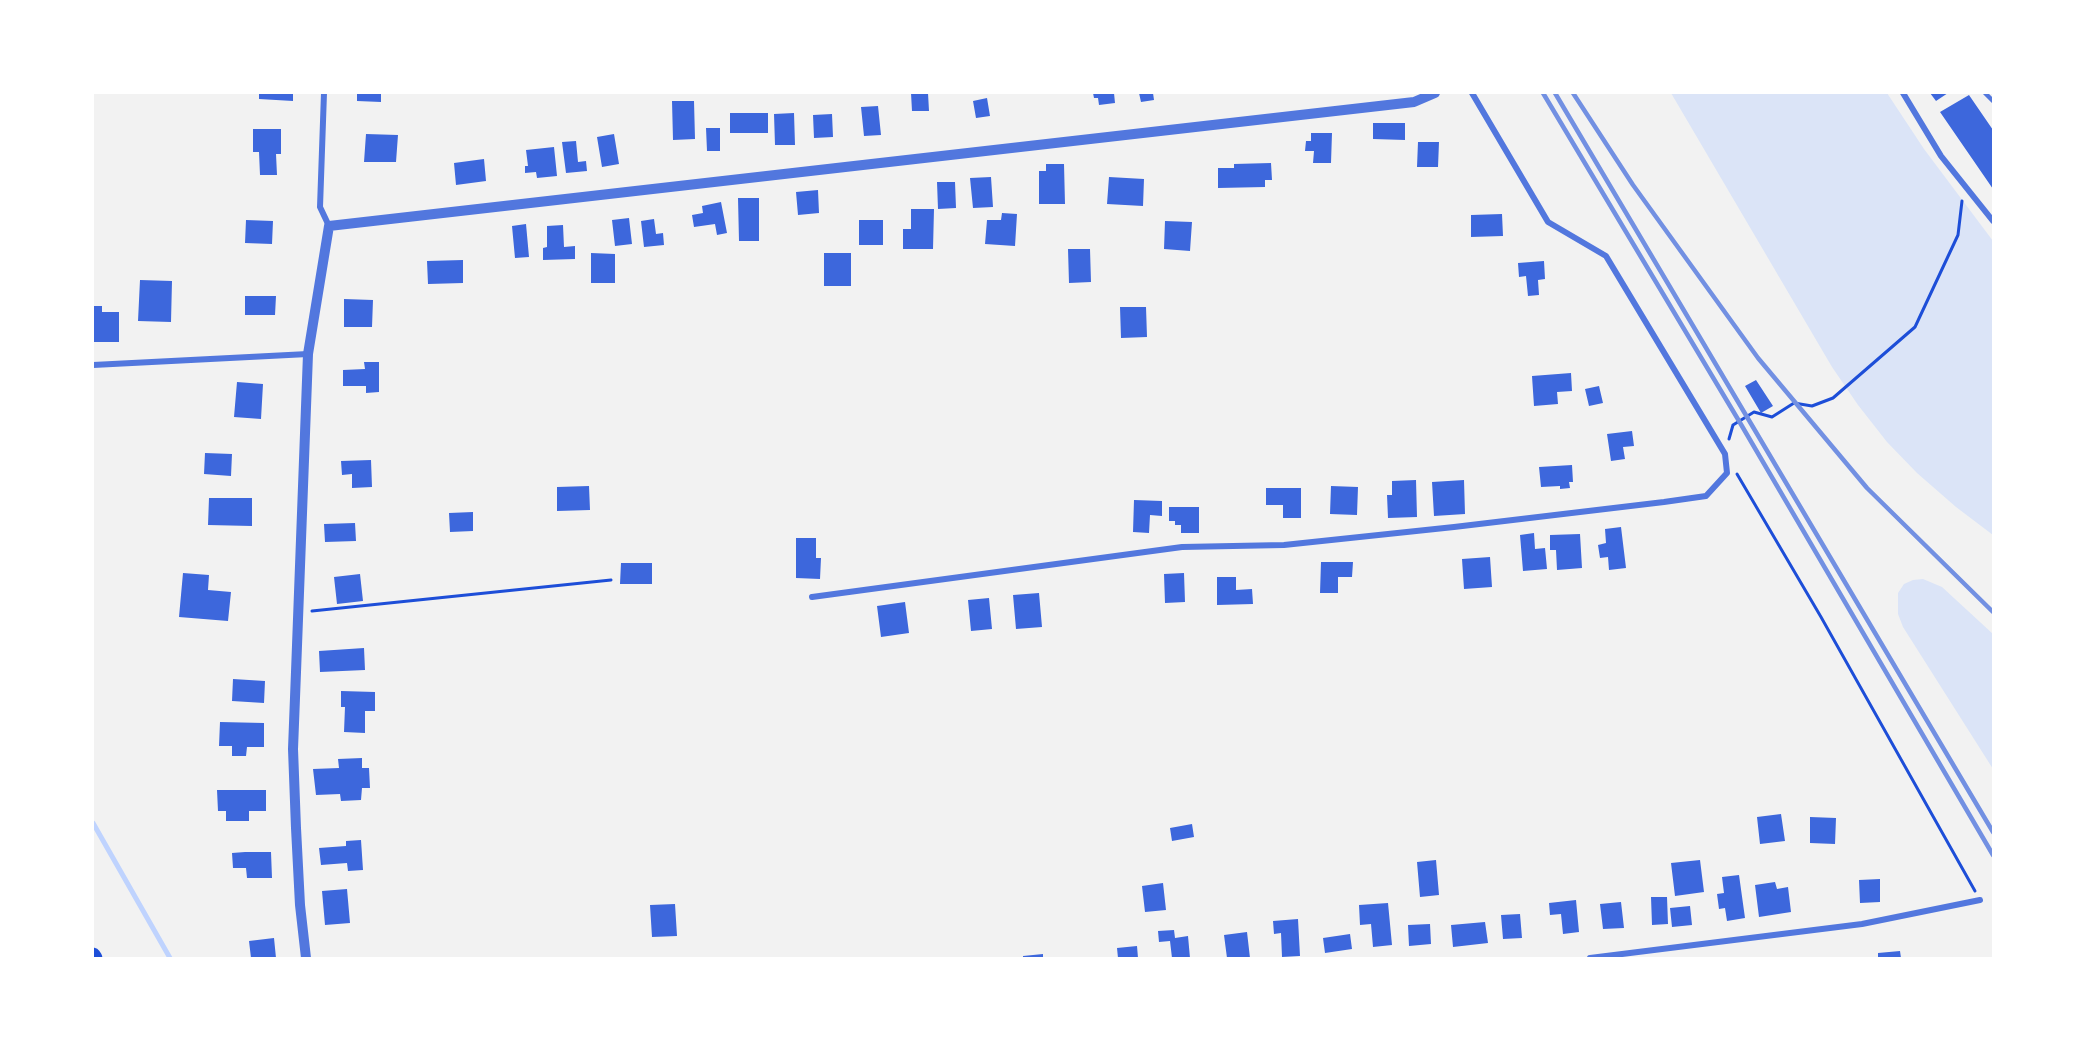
<!DOCTYPE html>
<html>
<head>
<meta charset="utf-8">
<style>
  body { margin:0 }
  #map { position:relative; width:2086px; height:1051px; overflow:hidden; background:#f2f2f2; font-family:Commissioner,sans-serif }
  canvas { display:block }
  .frame { position:absolute; inset:0; border:94px solid #fff; pointer-events:none }
</style>
</head>
<body>
<div id="map">
<canvas width="2086" height="1051"></canvas>
<div class="frame"></div>
</div>
<script>
const ctx = document.querySelector('canvas').getContext('2d');
ctx.lineJoin = 'round';
function paint(path, color) { ctx.fillStyle = color; ctx.fill(path, 'evenodd'); }
const toPath = rows => new Path2D(rows.map(r => 'M' + r).join(''));
function stroke(path, color, width, dash) { ctx.strokeStyle = color; ctx.lineWidth = width; ctx.lineCap = dash ? 'butt' : 'round'; ctx.setLineDash(dash || []); ctx.stroke(path); }
paint(toPath([
  [1671,93,1887,93,1924,149,1993,241,1993,535,1956,507,1917,473,1887,442,1858,405,1832,367],
  [1923,579,1942,587,1993,634,1993,769,1903,627,1898,614,1898,593,1904,584,1913,580]
]), '#dbe4f7');
stroke(toPath([
  [93,823,170,958]
]), '#bfd3fe', 5);
paint(toPath([
  [259,93,293,93,293,101,259,99],
  [357,93,381,93,381,102,357,101],
  [911,93,928,93,929,111,912,111],
  [1093,93,1114,93,1115,103,1099,105,1098,98,1094,98],
  [1139,93,1153,93,1154,100,1141,102],
  [1930,93,1948,93,1936,101],
  [1969,95,1993,130,1993,189,1940,112],
  [987,98,990,116,976,118,973,101],
  [672,101,694,101,695,139,673,140],
  [878,106,881,135,864,136,861,107],
  [730,113,768,113,768,133,730,133],
  [794,113,795,145,775,145,774,114],
  [832,114,833,137,814,138,813,115],
  [1373,123,1405,123,1405,140,1373,139],
  [706,128,720,128,720,151,707,151],
  [253,129,281,129,281,154,276,154,277,175,260,175,259,152,253,152],
  [1311,133,1332,133,1331,163,1313,163,1314,151,1305,151,1306,141,1311,141],
  [366,134,398,135,396,162,364,162],
  [614,134,619,164,602,167,597,137],
  [576,141,578,162,586,161,587,171,566,173,562,142],
  [1418,142,1439,142,1438,167,1417,167],
  [554,147,557,176,537,178,536,172,525,173,525,166,528,166,526,150],
  [484,159,486,181,456,185,454,163],
  [1271,163,1272,180,1265,180,1265,187,1218,188,1218,168,1234,168,1234,164],
  [1046,164,1064,164,1065,204,1039,204,1039,171,1046,171],
  [991,177,993,207,973,208,970,178],
  [1109,177,1144,179,1143,206,1107,204],
  [937,182,955,182,956,208,938,209],
  [818,190,819,213,798,215,796,192],
  [738,198,759,198,759,241,739,241],
  [721,202,727,233,717,235,715,224,694,227,692,215,703,213,702,206],
  [911,209,934,209,933,249,903,249,903,229,911,229],
  [1002,213,1017,214,1015,246,985,244,987,220,1001,220],
  [1502,214,1503,236,1471,237,1471,215],
  [629,218,632,244,615,246,612,220],
  [654,219,656,234,663,233,664,245,644,247,641,221],
  [246,220,273,221,272,244,245,243],
  [859,220,883,220,883,245,859,245],
  [1165,221,1192,222,1190,251,1164,249],
  [526,224,529,257,515,258,512,226],
  [563,225,564,247,575,246,575,259,543,260,543,248,547,247,547,226],
  [1068,249,1090,249,1091,282,1069,283],
  [591,253,615,254,615,283,591,283],
  [824,253,851,253,851,286,824,286],
  [463,260,463,283,428,284,427,261],
  [1544,261,1545,279,1538,280,1539,295,1528,296,1526,276,1519,277,1518,263],
  [140,280,172,281,171,322,138,321],
  [245,296,276,296,275,315,245,315],
  [344,299,373,300,372,327,344,327],
  [93,306,102,306,102,312,119,312,119,342,93,342],
  [1120,307,1146,307,1147,337,1121,338],
  [364,362,379,362,379,392,366,393,366,386,343,386,343,370,365,369],
  [1571,373,1572,391,1557,392,1558,404,1534,406,1532,376],
  [1756,380,1773,406,1761,413,1745,386],
  [237,382,263,384,261,419,234,417],
  [1599,386,1603,403,1589,406,1585,389],
  [1632,431,1634,446,1623,447,1625,459,1611,461,1607,434],
  [205,453,232,454,231,476,204,474],
  [371,460,372,487,352,488,352,474,342,475,341,461],
  [1572,465,1573,482,1569,482,1570,488,1560,489,1560,486,1541,487,1539,467],
  [1416,480,1417,517,1388,518,1387,495,1392,495,1392,481],
  [1464,480,1465,514,1434,516,1432,482],
  [589,486,590,510,557,511,557,487],
  [1331,486,1358,487,1357,515,1330,514],
  [1266,488,1301,488,1301,518,1283,518,1283,505,1266,505],
  [209,498,252,498,252,526,208,525],
  [1134,500,1162,501,1162,516,1150,515,1149,533,1133,532],
  [1169,507,1199,507,1199,533,1181,533,1181,525,1175,525,1175,521,1169,521],
  [473,512,473,531,450,532,449,513],
  [355,523,356,541,325,542,324,524],
  [1621,527,1626,568,1609,570,1608,557,1600,558,1598,545,1606,543,1605,529],
  [1534,533,1535,549,1545,548,1547,569,1523,571,1520,535],
  [1580,534,1582,568,1557,570,1556,550,1550,550,1550,535],
  [796,538,816,538,816,558,821,558,820,579,796,578],
  [1490,557,1492,587,1464,589,1462,559],
  [1321,562,1353,562,1352,577,1338,577,1338,593,1320,593],
  [621,563,652,563,652,584,620,584],
  [183,573,209,575,208,590,231,592,228,621,179,617],
  [1184,573,1185,602,1165,603,1164,574],
  [360,574,363,601,337,604,334,577],
  [1217,577,1236,577,1236,590,1252,589,1253,604,1217,605],
  [1039,593,1042,627,1016,629,1013,595],
  [989,598,992,629,971,631,968,600],
  [905,602,909,633,881,637,877,606],
  [364,648,365,670,320,672,319,651],
  [233,679,265,681,264,703,232,701],
  [341,691,375,692,375,711,365,711,365,733,344,732,345,707,341,707],
  [220,722,264,723,264,747,247,747,246,756,232,756,232,746,219,746],
  [362,758,362,768,369,768,370,788,362,788,361,800,341,801,340,794,316,795,313,769,339,768,338,759],
  [217,790,266,790,266,811,249,811,249,821,226,821,226,811,218,811],
  [1781,814,1785,841,1760,844,1757,817],
  [1810,817,1836,818,1835,844,1810,843],
  [1192,824,1194,837,1172,841,1170,828],
  [361,840,363,870,348,871,347,863,321,865,319,848,346,846,346,841],
  [245,852,271,852,272,878,247,878,246,868,233,868,232,853],
  [1436,860,1439,895,1420,897,1417,862],
  [1700,860,1704,892,1675,896,1671,863],
  [1739,875,1745,918,1727,921,1725,908,1719,909,1717,894,1724,893,1722,877],
  [1880,879,1880,902,1860,903,1859,880],
  [1775,882,1777,889,1788,887,1791,912,1759,917,1755,885],
  [1163,883,1166,910,1145,912,1142,886],
  [347,889,350,923,325,925,322,891],
  [1651,897,1667,897,1668,924,1652,925],
  [1576,900,1579,932,1563,934,1561,914,1550,915,1549,903],
  [1621,902,1624,928,1603,929,1600,904],
  [1388,903,1392,945,1373,947,1371,924,1360,925,1359,905],
  [675,904,677,936,652,937,650,905],
  [1690,906,1692,925,1672,927,1670,908],
  [1520,914,1522,938,1503,939,1501,915],
  [1298,919,1300,956,1282,957,1281,933,1274,934,1273,921],
  [1485,922,1488,943,1453,947,1451,925],
  [1430,924,1431,944,1409,946,1408,925],
  [1174,930,1175,938,1188,936,1190,958,1172,958,1170,941,1159,942,1158,931],
  [1247,932,1250,958,1227,958,1224,935],
  [1350,934,1352,949,1325,953,1323,938],
  [274,938,276,958,251,958,249,941],
  [1137,946,1138,958,1118,958,1117,948],
  [1900,951,1901,958,1878,958,1878,953],
  [1043,954,1043,958,1023,958,1023,956]
]), '#3d67dc');
stroke(toPath([
  [1729,439,1733,425,1754,412,1772,417,1794,403,1812,406,1833,398,1915,327,1958,235,1962,201],
  [1737,474,1821,617,1975,891],
  [312,611,611,580]
]), '#1d4ed8', 3);
stroke(toPath([
  [1985,93,1993,101]
]), '#5277de', 4.5);
stroke(toPath([
  [324,93,320,207,329,226],
  [1903,93,1941,156,1993,221],
  [93,365,308,354],
  [812,597,1182,547,1284,545,1454,527,1664,502,1706,496,1727,473,1725,454,1606,256,1548,222,1472,93],
  [1590,958,1862,924,1980,900]
]), '#5277de', 6);
stroke(toPath([
  [306,958,300,905,296,828,293,749,296,672,308,354,329,226,1414,102,1435,93]
]), '#5277de', 10);
stroke(toPath([
  [93,955,95,958]
]), '#1d4ed8', 15);
stroke(toPath([
  [1543,93,1739,421,1993,855],
  [1555,93,1993,832],
  [1573,93,1633,185,1758,358,1867,488,1993,612]
]), '#7290e2', 4.5);
</script>
</body>
</html>
